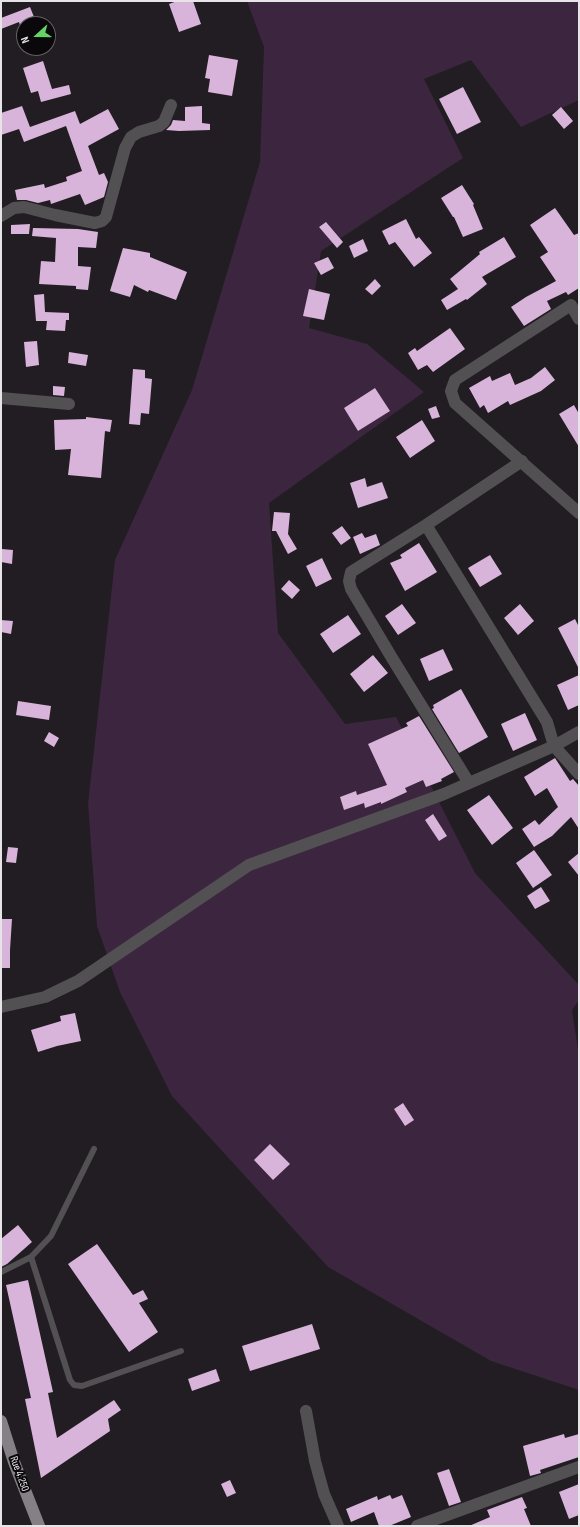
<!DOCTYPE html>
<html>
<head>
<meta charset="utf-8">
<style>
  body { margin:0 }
  #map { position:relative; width:580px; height:1527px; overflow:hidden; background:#211d22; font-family:"Sofia Sans Condensed",sans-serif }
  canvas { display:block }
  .frame { position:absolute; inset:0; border:2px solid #e6e4e7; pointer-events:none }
  .north { position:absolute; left:16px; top:16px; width:40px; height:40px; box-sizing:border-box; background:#0a080a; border:1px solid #626062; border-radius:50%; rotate:249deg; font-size:11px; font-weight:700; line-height:16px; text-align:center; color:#e6e4e7 }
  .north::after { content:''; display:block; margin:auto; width:14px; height:18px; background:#65d467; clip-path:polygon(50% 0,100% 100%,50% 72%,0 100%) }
</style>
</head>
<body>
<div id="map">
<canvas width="580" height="1527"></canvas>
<div class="frame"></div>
<div class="north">N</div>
</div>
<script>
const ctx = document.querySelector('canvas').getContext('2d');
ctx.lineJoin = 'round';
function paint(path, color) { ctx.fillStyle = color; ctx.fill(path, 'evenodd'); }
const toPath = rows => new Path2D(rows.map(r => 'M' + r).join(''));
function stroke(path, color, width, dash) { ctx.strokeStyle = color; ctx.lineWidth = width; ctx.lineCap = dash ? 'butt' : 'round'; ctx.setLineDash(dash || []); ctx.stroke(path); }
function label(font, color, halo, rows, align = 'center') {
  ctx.font = font + ' "Sofia Sans Condensed",sans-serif'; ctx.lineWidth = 4; ctx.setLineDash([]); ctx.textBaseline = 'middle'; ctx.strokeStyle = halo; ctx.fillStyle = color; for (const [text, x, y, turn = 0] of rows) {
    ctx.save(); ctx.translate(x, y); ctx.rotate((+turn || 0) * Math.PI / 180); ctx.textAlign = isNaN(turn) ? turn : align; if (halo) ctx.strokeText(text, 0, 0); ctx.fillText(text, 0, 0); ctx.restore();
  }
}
paint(toPath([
  [247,1,579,1,579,100,521,127,471,60,424,79,463,158,321,251,309,328,367,344,424,392,269,503,278,633,345,724,396,717,475,873,579,985,579,1000,572,1010,579,1056,579,1390,491,1361,328,1267,172,1096,120,992,97,926,88,804,115,560,192,390,260,162,264,47]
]), '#3c253e');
paint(toPath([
  [177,1,193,1,201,24,179,32,169,4],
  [30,7,36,22,31,24,24,24,24,27,21,28,19,22,1,29,1,18],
  [209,55,238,60,232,96,208,92,210,79,205,78],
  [43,61,52,89,69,85,71,94,41,102,38,91,31,93,23,68],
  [463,87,481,122,457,134,439,99],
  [22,106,30,127,75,111,80,124,108,109,119,129,88,146,99,175,104,173,108,182,104,197,85,205,80,194,51,204,50,200,38,203,26,200,17,200,15,190,44,184,45,188,67,181,66,177,82,171,66,126,24,142,19,129,1,135,1,113],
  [202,106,202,123,210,124,210,130,179,131,166,130,171,125,173,120,185,121,185,107],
  [561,107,573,121,564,129,552,115],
  [462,185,474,204,473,205,483,229,463,237,454,217,453,217,441,198],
  [555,208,574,235,579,233,579,288,568,295,566,292,547,301,551,309,524,326,511,307,526,297,556,281,540,257,548,252,530,225],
  [406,219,416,239,419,237,432,253,414,267,395,242,389,245,382,231],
  [326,222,343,242,337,248,319,227],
  [30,224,29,234,11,234,11,225],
  [33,228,78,229,98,232,96,248,78,247,78,266,91,267,88,290,76,289,76,286,39,284,41,261,55,262,56,238,32,236],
  [504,237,516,257,482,277,487,284,467,300,466,299,447,310,441,300,458,289,450,279,480,254,479,252],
  [363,239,368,251,354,258,349,246],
  [123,248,150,253,150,257,187,272,176,300,149,290,148,292,134,285,130,297,110,291],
  [328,257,334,268,321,275,314,263],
  [375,279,381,286,372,295,365,289],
  [309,289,330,294,324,320,303,316],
  [44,294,45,312,69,313,69,320,66,320,65,331,46,330,47,321,36,321,34,295],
  [450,328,465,349,433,372,427,365,418,370,408,353,415,348,417,351],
  [37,341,39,365,26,367,24,342],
  [69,352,88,355,86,366,68,363],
  [545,367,555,380,541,391,510,405,508,401,488,413,484,405,480,408,469,388,490,376,492,381,510,373,515,385,531,378],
  [133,369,145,370,145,378,152,379,149,414,141,413,140,425,129,424],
  [53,386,65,387,64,396,53,395],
  [375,388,390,411,358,431,344,408],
  [574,405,579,414,579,447,559,414],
  [436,406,440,417,432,419,428,409],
  [86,417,112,420,110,432,105,431,101,478,68,475,71,449,55,450,54,420,86,419],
  [422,420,435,441,410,458,396,437],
  [365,478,367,487,382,482,388,498,358,508,350,483],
  [274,512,290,513,288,534,297,549,288,554,276,531,272,531],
  [342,526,351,538,341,545,332,533],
  [362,533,365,538,376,534,380,545,360,554,353,537],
  [419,543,437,572,405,591,390,563,402,558,400,555],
  [2,549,13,550,12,564,1,562],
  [490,555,502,574,480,587,468,568],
  [322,558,332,579,316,587,306,566],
  [289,580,300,590,292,599,281,589],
  [402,604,416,623,398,635,385,616],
  [520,604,534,621,518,635,504,618],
  [348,615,361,634,333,653,320,634],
  [575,619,579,627,579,669,558,628],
  [1,620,13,621,11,634,1,632],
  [443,649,453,670,429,681,420,659],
  [373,655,388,673,364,692,350,674],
  [579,675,579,705,568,710,557,685],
  [461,689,488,737,459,753,432,709,434,708,433,705],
  [18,701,51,706,49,720,16,715],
  [525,713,537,740,513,751,501,724],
  [419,716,454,772,441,779,442,781,426,787,423,780,405,788,407,792,381,804,381,802,365,808,364,803,344,810,340,797,356,791,357,795,387,785,368,744,408,726,406,723],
  [49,732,59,738,54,747,44,741],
  [555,758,570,781,573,779,579,786,579,829,571,817,552,836,534,847,522,829,535,820,539,825,558,807,547,788,535,796,524,777],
  [489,795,513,828,492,845,467,810],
  [433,814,447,836,439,841,425,820],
  [8,847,18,848,16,863,6,862],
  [534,850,552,875,533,888,516,863],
  [579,853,579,876,568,862],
  [541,887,550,901,535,909,527,896],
  [1,919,12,919,10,950,10,968,1,968],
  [75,1013,81,1041,57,1046,38,1052,31,1030,61,1021,60,1016],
  [403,1103,414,1120,405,1126,394,1109],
  [270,1144,290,1164,273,1180,254,1160],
  [18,1225,32,1242,7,1264,1,1267,1,1239],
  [97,1244,133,1295,143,1290,148,1299,139,1303,158,1332,129,1352,68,1264],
  [28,1280,53,1392,48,1393,57,1438,114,1400,121,1410,108,1419,110,1431,41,1478,25,1399,31,1398,6,1285],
  [312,1324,320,1349,250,1371,242,1346],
  [216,1369,220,1381,192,1391,188,1379],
  [564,1434,565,1438,579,1434,579,1457,540,1470,541,1473,530,1476,523,1446],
  [449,1469,461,1502,449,1506,437,1473],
  [230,1480,236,1493,227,1497,221,1484],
  [579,1484,579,1515,569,1519,559,1492],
  [390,1495,392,1499,402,1495,411,1517,389,1526,379,1526,374,1512,351,1522,346,1509,377,1496,378,1500],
  [522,1497,527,1508,524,1509,531,1526,469,1526,490,1517,487,1510]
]), '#d8b3da');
stroke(toPath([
  [31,1257,70,1380,74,1385,82,1386,181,1351],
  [1,1272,31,1257,51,1236,94,1149]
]), '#525052', 6);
stroke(toPath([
  [1,216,14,208,24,207,55,215,95,223,102,221,106,217,125,148,131,137,139,132,159,126,164,122,171,105],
  [579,319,571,305,455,380,451,391,455,403,579,513],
  [1,398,69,404],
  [426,525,547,722,554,746,579,774],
  [469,783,392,658,351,589,349,581,351,572,426,525,522,461],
  [1,1007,45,997,78,981,249,865,444,794,554,746,579,732],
  [306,1411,315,1461,324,1494,338,1526],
  [417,1526,579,1467]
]), '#525052', 12);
stroke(toPath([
  [1,1421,14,1462,39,1526]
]), '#858085', 12);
label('11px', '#e6e4e7', '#0a080a', [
  ["Rue 4.250",19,1474,70]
]);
</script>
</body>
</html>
